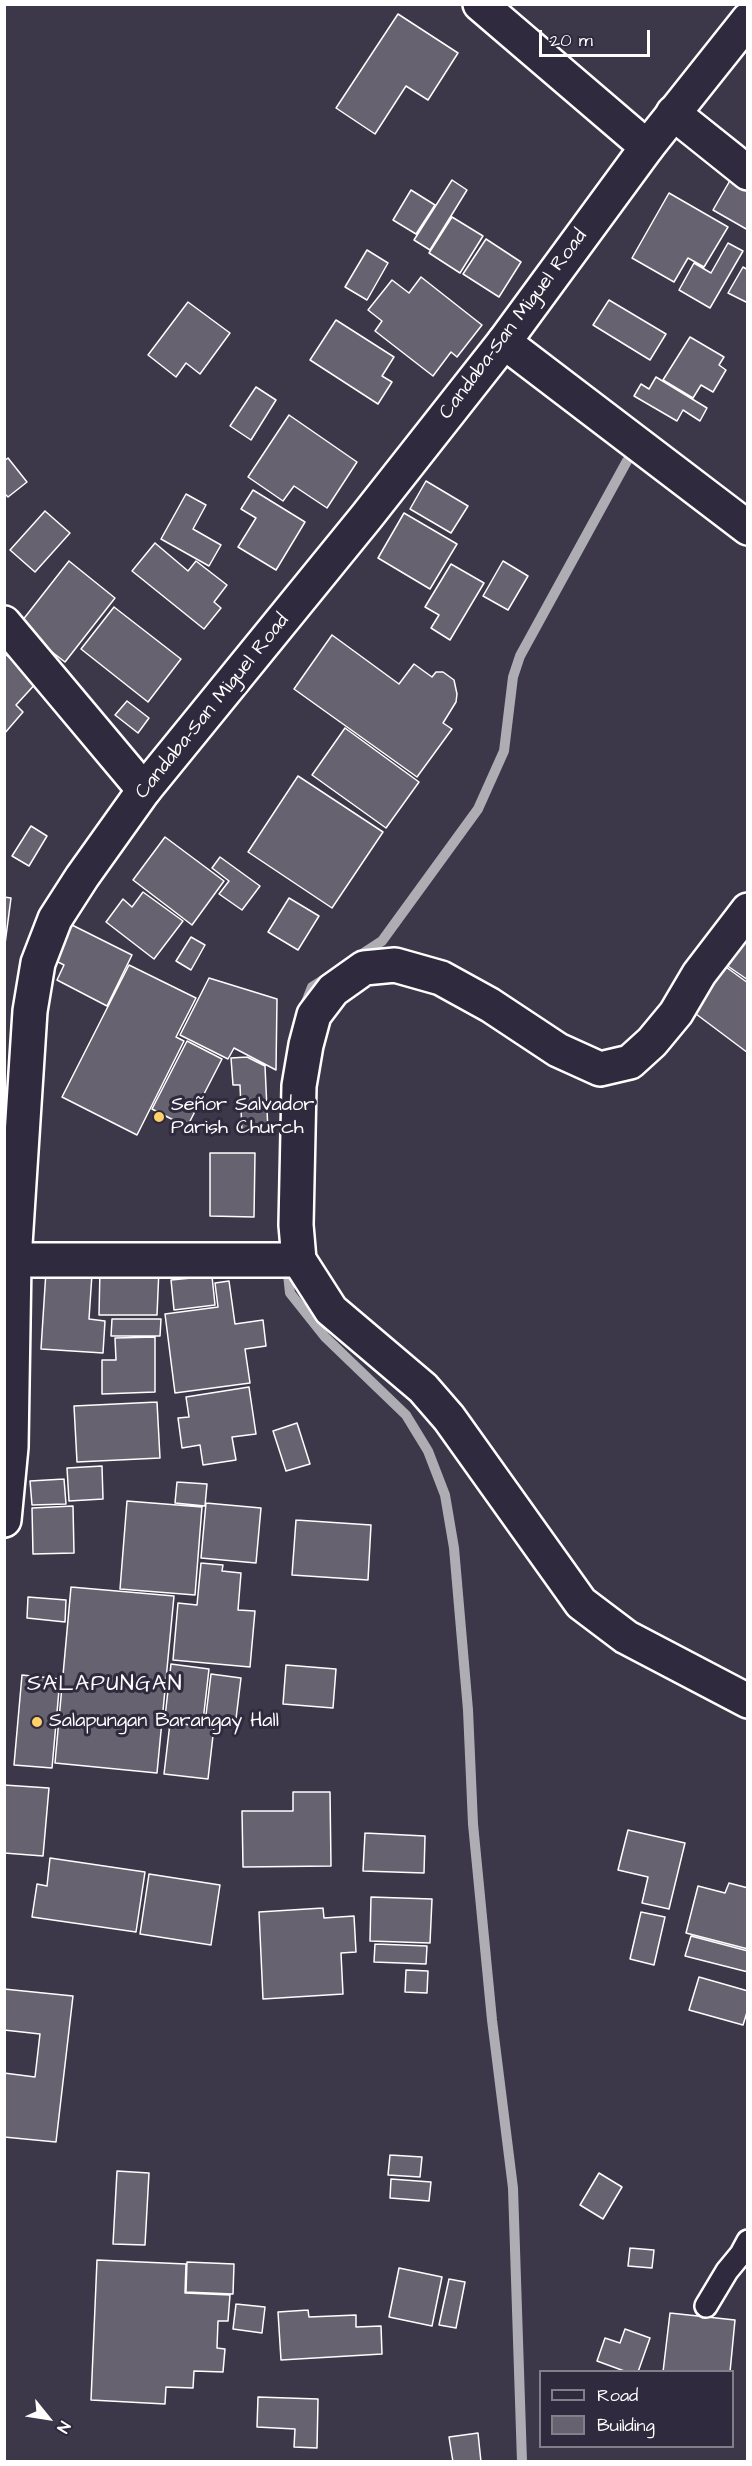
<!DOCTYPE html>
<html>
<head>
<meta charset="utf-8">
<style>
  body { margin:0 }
  #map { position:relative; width:752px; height:2466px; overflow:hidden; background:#3c3749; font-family:"Architects Daughter",sans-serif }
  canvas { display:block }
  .frame { position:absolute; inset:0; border:6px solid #fff; pointer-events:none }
  .legend { position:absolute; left:539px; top:2370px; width:195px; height:78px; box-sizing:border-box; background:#2f2a3d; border:2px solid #827f8b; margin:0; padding:8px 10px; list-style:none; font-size:18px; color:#fff }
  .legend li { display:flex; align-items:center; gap:12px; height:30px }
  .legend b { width:30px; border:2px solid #827f8b }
  .north { position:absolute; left:18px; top:2388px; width:60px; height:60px; -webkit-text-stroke:4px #2f2a3d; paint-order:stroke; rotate:120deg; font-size:16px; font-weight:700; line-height:24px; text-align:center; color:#fff }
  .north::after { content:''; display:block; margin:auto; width:21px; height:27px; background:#fff; clip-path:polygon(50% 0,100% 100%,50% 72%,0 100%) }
  .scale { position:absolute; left:539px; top:30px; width:111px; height:27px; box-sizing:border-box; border:3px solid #fff; border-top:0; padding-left:8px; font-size:18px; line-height:21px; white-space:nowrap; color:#fff; -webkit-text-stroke:4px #2f2a3d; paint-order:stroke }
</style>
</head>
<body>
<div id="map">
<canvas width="752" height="2466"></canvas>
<div class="frame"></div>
<ul class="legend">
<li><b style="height:8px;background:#2f2a3d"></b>Road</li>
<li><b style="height:16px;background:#666270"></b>Building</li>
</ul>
<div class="north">N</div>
<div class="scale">20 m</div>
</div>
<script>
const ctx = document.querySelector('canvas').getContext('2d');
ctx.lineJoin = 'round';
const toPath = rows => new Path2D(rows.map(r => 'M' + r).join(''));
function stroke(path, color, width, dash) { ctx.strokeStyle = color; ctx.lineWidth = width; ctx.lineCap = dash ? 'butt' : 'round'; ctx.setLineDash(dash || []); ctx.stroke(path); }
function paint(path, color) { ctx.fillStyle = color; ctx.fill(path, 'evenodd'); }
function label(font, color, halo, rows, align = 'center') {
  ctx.font = font + ' "Architects Daughter",sans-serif'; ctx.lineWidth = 6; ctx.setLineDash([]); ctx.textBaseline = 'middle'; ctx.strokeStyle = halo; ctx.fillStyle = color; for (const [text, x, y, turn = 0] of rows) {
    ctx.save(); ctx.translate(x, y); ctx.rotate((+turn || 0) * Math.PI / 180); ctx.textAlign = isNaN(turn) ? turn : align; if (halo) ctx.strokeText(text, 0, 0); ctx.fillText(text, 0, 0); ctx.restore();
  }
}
stroke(toPath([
  [356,958,382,941,478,809,504,751,513,677,520,656,627,461],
  [305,1005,312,987,328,977],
  [287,1265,290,1293,325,1337,406,1415,428,1451,445,1495,454,1548,468,1710,473,1824,492,2020,513,2188,522,2462]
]), '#afadb4', 10);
const building = toPath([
  [398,14,458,53,428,100,406,86,375,134,336,108,398,14],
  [732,177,748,186,748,230,713,210,732,177],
  [452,180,467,190,430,250,414,240,452,180],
  [411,190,435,205,416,234,393,220,411,190],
  [669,193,728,227,704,267,688,258,674,282,632,258,669,193],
  [452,217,483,236,460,273,429,253,452,217],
  [486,239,521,262,499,297,463,274,486,239],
  [728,243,743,251,710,308,679,290,694,263,711,273,728,243],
  [367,250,388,263,367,300,345,287,367,250],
  [743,267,748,270,748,303,728,293,743,267],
  [421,277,482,325,457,357,451,352,433,376,375,331,382,321,368,310,392,280,409,293,421,277],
  [609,300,666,334,650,360,593,325,609,300],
  [188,302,230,333,200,374,186,363,176,377,148,355,188,302],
  [336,320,394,357,382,376,392,382,378,404,310,360,336,320],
  [690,337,724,357,719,365,726,370,713,392,701,385,693,398,663,380,690,337],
  [656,377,707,408,700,421,683,410,677,421,634,396,641,384,649,389,656,377],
  [256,387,276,400,251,440,230,426,256,387],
  [289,415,357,462,327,508,294,486,283,501,248,477,289,415],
  [8,458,27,482,8,497,4,493,4,461,8,458],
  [426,481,468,506,451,533,410,509,426,481],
  [253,490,305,522,276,570,238,547,256,518,241,509,253,490],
  [186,494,206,505,193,529,221,545,209,566,161,539,186,494],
  [45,511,70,533,35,572,10,550,45,511],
  [404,513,457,544,430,589,378,558,404,513],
  [155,543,188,571,196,561,227,585,214,602,221,608,204,629,132,571,155,543],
  [69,561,115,598,65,662,18,626,69,561],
  [503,561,528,576,508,610,483,596,503,561],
  [451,564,484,583,450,640,431,628,439,615,425,607,451,564],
  [114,607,181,659,148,702,81,649,114,607],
  [332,635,399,684,414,664,432,677,436,672,443,672,454,680,457,694,456,702,443,723,452,729,417,777,294,689,332,635],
  [4,653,38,681,16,705,23,712,4,734,4,653],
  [127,701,149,718,138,733,115,715,127,701],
  [345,728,419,782,386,828,312,775,345,728],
  [298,776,383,832,332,908,248,852,298,776],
  [31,826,47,836,29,866,12,856,31,826],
  [165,837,224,881,192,925,133,880,165,837],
  [220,857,260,886,242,910,219,894,229,881,212,868,220,857],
  [143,892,183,921,154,959,106,922,123,899,132,907,143,892],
  [4,897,11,898,5,944,4,944,4,897],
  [289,898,319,916,298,950,268,932,289,898],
  [70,924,132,955,107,1006,57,980,64,965,52,959,70,924],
  [733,934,748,944,748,980,716,958,733,934],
  [191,937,205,945,191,970,176,961,191,937],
  [129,965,196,998,176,1037,184,1041,137,1135,62,1097,129,965],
  [726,967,748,983,748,1053,692,1011,726,967],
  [209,978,277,999,276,1070,234,1048,228,1059,180,1035,209,978],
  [187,1041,222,1059,187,1127,152,1109,187,1041],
  [247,1057,265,1066,268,1131,242,1132,240,1085,233,1085,231,1058,247,1057],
  [210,1153,255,1153,254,1217,210,1216,210,1153],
  [100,1269,159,1269,157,1315,99,1315,100,1269],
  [46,1271,92,1274,89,1319,105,1321,103,1353,41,1349,46,1271],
  [212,1276,215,1305,174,1310,171,1280,212,1276],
  [229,1281,235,1324,263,1320,266,1346,245,1349,250,1383,175,1393,165,1314,218,1307,215,1283,229,1281],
  [112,1319,161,1319,160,1336,111,1336,112,1319],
  [155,1337,155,1392,102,1394,102,1360,116,1360,115,1338,155,1337],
  [249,1387,256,1434,232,1437,236,1460,203,1465,200,1445,182,1448,178,1418,189,1417,186,1397,249,1387],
  [157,1402,160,1458,77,1462,74,1406,157,1402],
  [297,1423,310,1464,286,1471,273,1431,297,1423],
  [102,1466,103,1499,69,1501,67,1468,102,1466],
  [64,1479,66,1504,32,1505,30,1481,64,1479],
  [177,1482,207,1484,205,1506,175,1503,177,1482],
  [127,1501,202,1507,195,1595,120,1589,127,1501],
  [206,1503,261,1508,256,1563,201,1558,206,1503],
  [73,1506,74,1553,33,1554,32,1508,73,1506],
  [296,1520,371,1525,368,1580,292,1575,296,1520],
  [201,1563,223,1565,222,1571,241,1573,238,1610,255,1611,250,1667,173,1660,178,1603,197,1605,201,1563],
  [71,1587,174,1596,157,1773,55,1763,71,1587],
  [28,1597,66,1600,65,1622,27,1618,28,1597],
  [171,1664,209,1669,203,1721,165,1717,171,1664],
  [286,1665,336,1669,333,1708,283,1704,286,1665],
  [211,1674,241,1678,235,1727,205,1723,211,1674],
  [22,1675,60,1679,52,1768,14,1765,22,1675],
  [170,1723,214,1727,208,1779,164,1774,170,1723],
  [4,1785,49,1788,43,1856,4,1853,4,1785],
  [293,1792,330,1792,331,1866,243,1867,242,1811,293,1811,293,1792],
  [628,1830,685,1843,669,1909,642,1903,648,1877,618,1870,628,1830],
  [365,1833,425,1836,424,1873,363,1871,365,1833],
  [50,1858,145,1872,136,1932,32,1917,37,1884,47,1886,50,1858],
  [149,1874,220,1885,211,1945,140,1934,149,1874],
  [729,1883,748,1888,748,1949,686,1933,698,1886,725,1893,729,1883],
  [371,1897,432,1899,430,1943,370,1941,371,1897],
  [323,1908,324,1918,354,1916,356,1952,341,1953,343,1994,263,1999,259,1912,323,1908],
  [641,1912,665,1917,654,1965,630,1959,641,1912],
  [691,1936,748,1951,748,1972,685,1956,691,1936],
  [375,1944,427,1946,426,1964,374,1962,375,1944],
  [406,1970,428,1971,427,1993,405,1992,406,1970],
  [699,1977,748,1991,748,2009,743,2025,689,2010,699,1977],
  [4,1989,73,1996,56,2142,4,2137,4,2073,35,2077,40,2034,4,2030,4,1989],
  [390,2155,422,2157,420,2177,388,2175,390,2155],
  [117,2171,149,2173,145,2245,113,2244,117,2171],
  [599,2173,622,2187,603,2219,580,2205,599,2173],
  [391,2179,431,2182,429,2201,390,2198,391,2179],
  [630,2248,654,2250,652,2268,628,2266,630,2248],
  [97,2260,186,2264,185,2293,230,2295,228,2321,218,2321,217,2348,225,2349,223,2372,194,2371,193,2388,166,2387,165,2404,91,2400,97,2260],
  [187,2262,234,2264,233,2294,186,2292,187,2262],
  [399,2268,442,2277,432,2326,389,2317,399,2268],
  [449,2279,465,2282,456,2328,439,2325,449,2279],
  [236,2304,265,2307,262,2333,233,2329,236,2304],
  [308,2310,309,2317,356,2315,356,2327,381,2326,382,2354,281,2360,278,2312,308,2310],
  [670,2313,735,2320,730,2372,663,2372,670,2313],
  [625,2329,650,2338,638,2372,627,2372,597,2361,605,2338,620,2343,625,2329],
  [258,2397,318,2399,317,2448,294,2447,295,2429,257,2427,258,2397],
  [478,2433,481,2462,453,2462,449,2437,478,2433]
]);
paint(building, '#666270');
stroke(building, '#fff', 1.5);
const service = toPath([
  [706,2306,727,2271,741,2254,748,2241]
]);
const minor = toPath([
  [480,4,647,147],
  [673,113,748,173],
  [504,342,748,528],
  [4,623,144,790],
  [748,910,699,974,676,1013,652,1042,630,1062,600,1069,558,1050,490,1005,441,978,395,965,364,968,333,990,314,1015,306,1045,299,1086,296,1225,299,1260,331,1310,423,1388,449,1418,581,1603,626,1637,748,1701],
  [14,1260,299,1260]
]);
const primary = toPath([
  [4,1520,11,1447,14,1260,30,1011,38,963,55,919,82,877,144,790,367,516,504,342,647,147,748,20]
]);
stroke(service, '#fff', 26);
stroke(minor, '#fff', 38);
stroke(primary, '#fff', 38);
stroke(service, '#2f2a3d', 21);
stroke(minor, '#2f2a3d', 33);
stroke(primary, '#2f2a3d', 33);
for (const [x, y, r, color] of [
  [159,1117,6,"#ffd166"],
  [37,1722,6,"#ffd166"]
]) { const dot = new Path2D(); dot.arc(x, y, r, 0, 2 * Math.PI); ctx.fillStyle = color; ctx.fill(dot); stroke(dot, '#2f2a3d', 2); }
label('20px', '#fff', '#2f2a3d', [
  ["Candaba-San Miguel Road",514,325,-53],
  ["Candaba-San Miguel Road",213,707,-51]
]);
label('20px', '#fff', '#2f2a3d', [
  ["Señor Salvador",171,1106],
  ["Parish Church",171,1129],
  ["Salapungan Barangay Hall",49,1722]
], 'left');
ctx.letterSpacing = '1.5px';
label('22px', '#fff', '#2f2a3d', [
  ["SALAPUNGAN",105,1685]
]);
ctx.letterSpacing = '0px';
</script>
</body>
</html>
